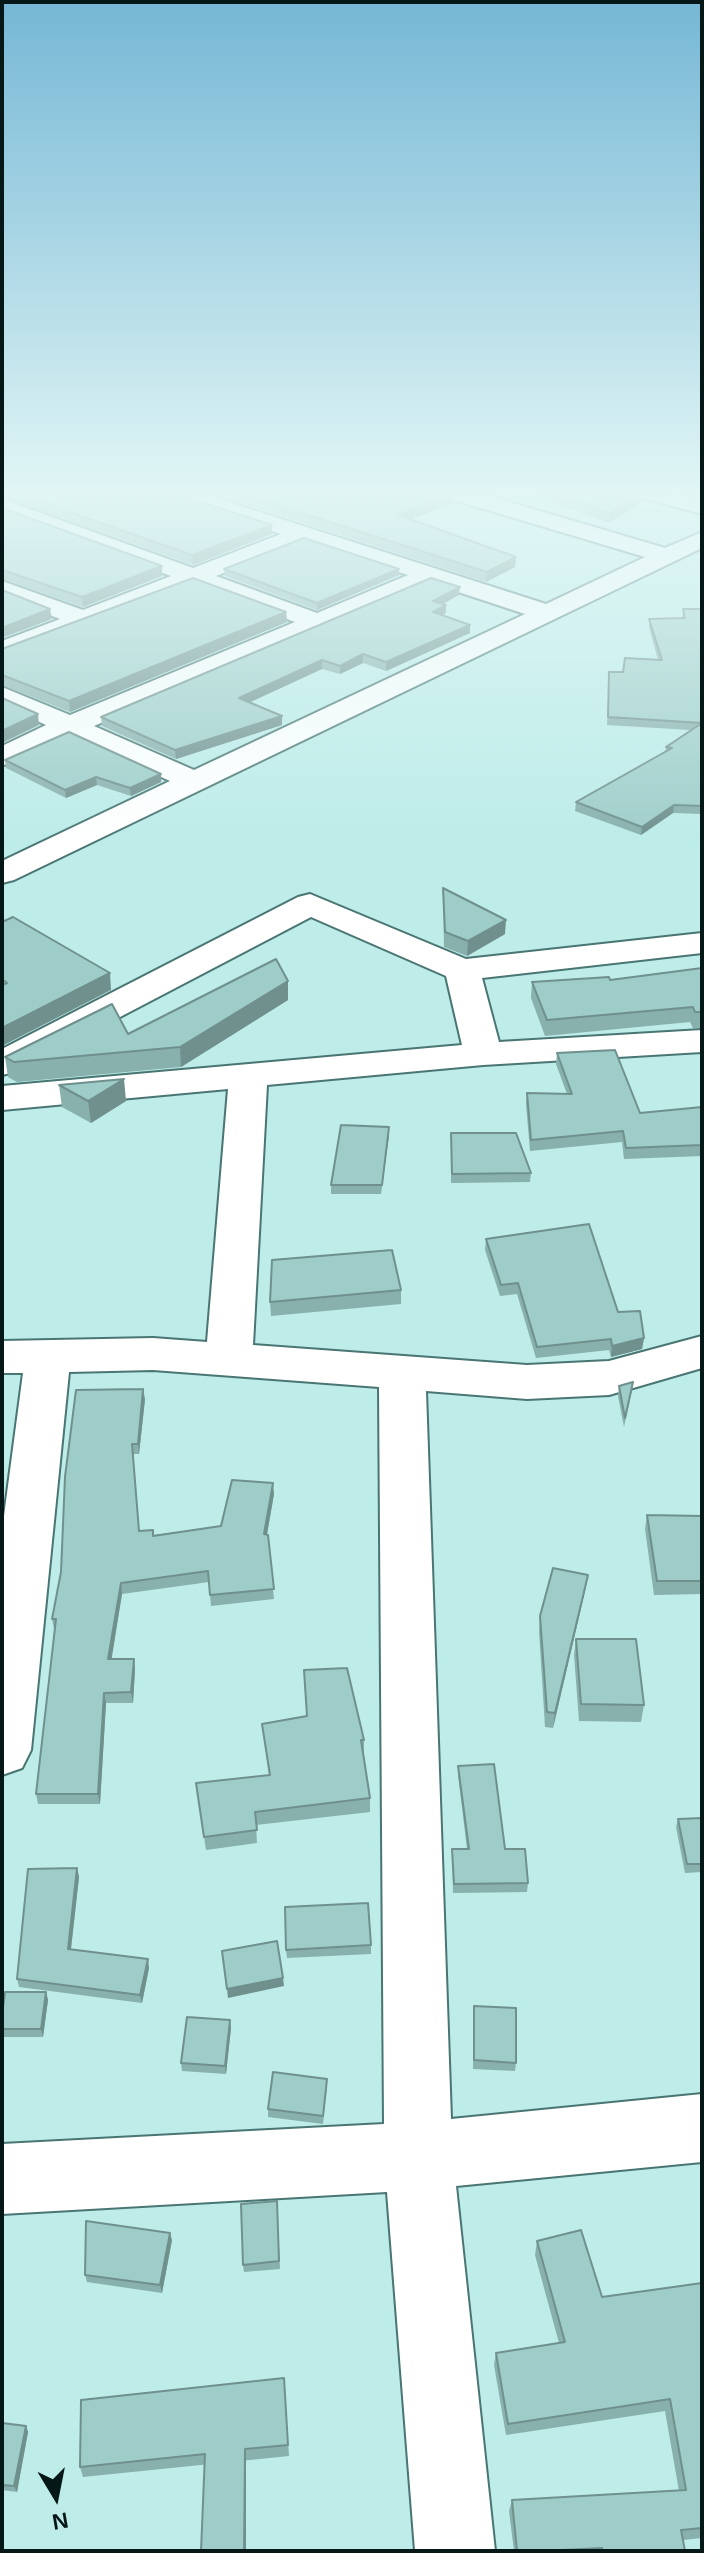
<!DOCTYPE html>
<html>
<head>
<meta charset="utf-8">
<style>
  body { margin:0 }
  #map { position:relative; width:704px; height:2553px; overflow:hidden; background:#bdece9; font-family:Helvetica,sans-serif }
  canvas { display:block }
  .frame { position:absolute; inset:0; border:4px solid #061717; pointer-events:none }
  .north { position:absolute; left:16px; top:2457px; width:80px; height:80px; -webkit-text-stroke:6px #bdece9; paint-order:stroke; rotate:170deg; font-size:22px; font-weight:700; line-height:32px; text-align:center; color:#061717 }
  .north::after { content:''; display:block; margin:auto; width:28px; height:36px; background:#061717; clip-path:polygon(50% 0,100% 100%,50% 72%,0 100%) }
</style>
</head>
<body>
<div id="map">
<canvas width="704" height="2553"></canvas>
<div class="frame"></div>
<div class="north">N</div>
</div>
<script>
const ctx = document.querySelector('canvas').getContext('2d');
ctx.lineJoin = 'round';
const toPath = rows => new Path2D(rows.map(r => 'M' + r).join(''));
function stroke(path, color, width, dash) { ctx.strokeStyle = color; ctx.lineWidth = width; ctx.lineCap = dash ? 'butt' : 'round'; ctx.setLineDash(dash || []); ctx.stroke(path); }
function paint(path, color) { ctx.fillStyle = color; ctx.fill(path, 'evenodd'); }
const minor = toPath([
  [157,490,191,490,546,604,645,557,437,495,434,490,469,490,665,548,702,532,702,548,14,880,2,883,2,861,170,781,70,736,2,766,2,746,46,725,2,705,2,687,70,715,295,622,194,585,2,658,2,641,60,619,2,597,2,581,83,610,171,576,2,514,2,499,193,568,281,534,160,495,157,490],
  [304,542,408,575,317,613,216,576,304,542],
  [431,583,525,614,194,770,94,726,431,583],
  [629,490,666,490,702,500,702,514,632,495,629,490],
  [310,894,466,959,702,933,702,953,482,978,499,1042,702,1030,702,1052,483,1065,267,1085,253,1345,527,1365,609,1361,702,1336,702,1368,609,1395,527,1399,426,1391,451,2119,702,2094,702,2162,456,2186,495,2551,415,2551,387,2192,2,2214,2,2144,384,2124,379,1387,153,1370,69,1372,31,1750,22,1768,2,1775,2,1531,23,1373,2,1373,2,1341,153,1338,207,1342,228,1089,2,1110,2,1086,462,1045,446,976,311,917,15,1072,2,1075,2,1049,298,897,310,894]
]);
stroke(minor, '#497572', 4);
paint(minor, '#fff');
paint(toPath([
  [2,490,163,490,272,525,272,534,193,565,2,497],
  [201,490,441,490,454,494,454,503,411,519,516,557,515,567,486,582],
  [503,490,638,490,643,501,609,523,522,490,513,493],
  [2,508,162,576,83,607,2,579],
  [224,569,399,575,317,610,225,576],
  [459,595,443,604,446,613,442,615,470,625,470,633,386,671,363,663,340,674,322,669,249,703,282,725,176,759,102,726,101,717],
  [683,609,702,609,702,814,673,813,641,835,575,811,576,802,665,752,666,747,690,730,607,725,609,672,623,672,658,660,649,627,649,619,682,618],
  [286,612,287,622,70,712,2,685,2,649],
  [5,760,161,774,161,782,131,796,97,785,66,798,6,768],
  [443,888,505,934,467,956,444,947],
  [702,968,702,1028,693,1028,690,1022,545,1036,531,998,532,982,610,980],
  [288,981,288,1000,181,1067,17,1082,8,1077,5,1057,128,1034],
  [557,1053,640,1113,702,1107,702,1156,624,1159,622,1142,530,1151,526,1104,527,1093,567,1094,556,1064],
  [59,1085,126,1101,91,1123,62,1107],
  [389,1127,381,1194,331,1194,331,1185],
  [451,1133,531,1173,530,1182,451,1183],
  [486,1239,618,1312,644,1338,642,1349,611,1357,609,1350,536,1358,517,1294,500,1296,485,1250],
  [401,1290,401,1304,271,1316,270,1302],
  [619,1386,632,1391,624,1427,618,1396],
  [145,1399,139,1454,133,1454,139,1531,154,1535,221,1526,274,1494,267,1535,274,1599,211,1606,209,1582,122,1594,111,1659,134,1659,135,1669,133,1703,106,1703,100,1804,38,1804,36,1794,55,1629,54,1629,52,1619],
  [647,1515,702,1516,702,1594,654,1595,645,1529],
  [588,1575,585,1591,553,1728,545,1727,539,1631,540,1616],
  [576,1639,644,1705,641,1722,579,1721,574,1655],
  [262,1724,364,1740,364,1753,363,1753,370,1798,370,1812,256,1825,257,1843,206,1850,196,1783,269,1775],
  [458,1766,505,1849,528,1883,527,1892,453,1893,452,1849,467,1849,458,1775],
  [702,1818,702,1872,685,1873,676,1827,678,1819],
  [77,1868,79,1877,71,1949,149,1968,142,2003,19,1987,17,1979],
  [371,1945,371,1954,287,1958,286,1950],
  [46,1992,48,2000,43,2037,3,2037,2,2016],
  [474,2006,516,2063,515,2071,473,2069],
  [231,2028,226,2074,182,2071,181,2063],
  [327,2087,323,2124,268,2117,268,2109],
  [277,2201,280,2269,244,2272,243,2265],
  [172,2240,162,2293,87,2282,85,2275],
  [537,2241,602,2297,702,2283,702,2538,683,2540,685,2551,514,2551,509,2511,512,2500,679,2491,665,2411,506,2435,494,2365,496,2353,559,2343,535,2255],
  [284,2378,289,2456,83,2477,80,2467],
  [2,2423,26,2426,28,2432,17,2492,2,2490]
]), '#88b0ad');
paint(toPath([
  [644,492,643,501,609,523,610,514],
  [454,494,454,503,398,524,398,515],
  [272,525,272,534,193,565,192,555],
  [516,557,515,567,486,582,487,572],
  [162,566,162,576,83,607,82,597],
  [399,569,399,575,317,610,317,603],
  [460,587,459,595,433,609,433,601],
  [446,605,446,613,433,620,433,612],
  [50,609,52,619,2,638,2,628],
  [286,612,287,622,70,712,69,701],
  [470,625,470,633,386,671,386,662],
  [363,654,363,663,340,674,340,666],
  [322,660,322,669,239,707,239,698],
  [38,714,39,725,2,743,2,731],
  [282,716,282,725,176,759,175,750],
  [161,774,161,782,131,796,130,788],
  [96,777,97,785,66,798,65,790],
  [674,805,673,813,641,835,642,827],
  [506,920,505,934,467,956,468,941],
  [110,973,111,990,2,1046,2,1028],
  [288,981,288,1000,181,1067,180,1047],
  [124,1079,126,1101,91,1123,88,1101],
  [389,1127,389,1136,381,1194,382,1185],
  [644,1338,642,1349,611,1357,612,1346],
  [143,1389,145,1399,139,1454,138,1444],
  [273,1483,274,1494,265,1545,264,1534],
  [588,1575,585,1591,553,1728,555,1713],
  [121,1583,122,1594,110,1669,108,1659],
  [134,1659,135,1669,133,1703,131,1692],
  [104,1693,106,1703,100,1804,98,1794],
  [77,1868,79,1877,70,1957,68,1949],
  [148,1959,149,1968,142,2003,140,1995],
  [283,1978,284,1986,228,1998,227,1989],
  [46,1992,48,2000,43,2037,41,2029],
  [230,2020,231,2028,226,2074,225,2066],
  [170,2233,172,2240,162,2293,160,2285],
  [26,2426,28,2432,17,2492,14,2486],
  [245,2449,246,2460,246,2551,244,2551]
]), '#6f908d');
const building = toPath([
  [7,490,163,490,272,525,192,555,7,490],
  [229,490,441,490,454,494,398,515,516,557,487,572,229,490],
  [546,490,638,490,644,492,610,514,546,490],
  [2,508,162,566,82,597,2,570,2,508],
  [304,538,399,569,317,603,224,569,304,538],
  [193,578,286,612,69,701,2,675,2,649,193,578],
  [431,578,460,587,433,601,446,605,433,612,470,625,386,662,363,654,340,666,322,660,239,698,282,716,175,750,101,717,431,578],
  [2,590,50,609,2,628,2,590],
  [683,609,702,609,702,806,674,805,642,827,576,802,672,748,666,747,702,723,608,717,609,672,623,672,625,658,662,660,649,619,685,618,683,609],
  [2,698,38,714,2,731,2,698],
  [69,732,161,774,130,788,96,777,65,790,5,760,69,732],
  [443,888,506,920,468,941,445,932,443,888],
  [13,917,110,973,2,1028,2,985,7,983,2,979,2,922,13,917],
  [276,959,288,981,180,1047,14,1062,5,1057,112,1004,128,1034,276,959],
  [702,968,702,1012,695,1012,693,1007,547,1020,532,982,609,977,610,980,702,968],
  [615,1050,640,1113,702,1107,702,1145,626,1148,623,1131,531,1140,527,1093,572,1094,557,1053,615,1050],
  [124,1079,88,1101,59,1085,124,1079],
  [341,1125,389,1127,382,1185,331,1185,341,1125],
  [451,1133,516,1133,531,1173,452,1174,451,1133],
  [589,1224,618,1312,640,1311,644,1338,612,1346,611,1339,537,1347,518,1283,501,1285,486,1239,589,1224],
  [392,1250,401,1290,270,1302,272,1260,392,1250],
  [633,1382,625,1418,619,1386,633,1382],
  [143,1389,138,1444,132,1444,139,1531,153,1530,153,1536,221,1526,232,1480,273,1483,264,1534,268,1535,274,1589,210,1595,208,1571,121,1583,108,1659,134,1659,131,1692,104,1693,98,1794,36,1794,56,1619,52,1619,61,1572,65,1477,76,1390,143,1389],
  [647,1515,702,1516,702,1581,657,1581,647,1515],
  [553,1568,588,1575,555,1713,547,1712,540,1616,553,1568],
  [576,1639,636,1639,644,1705,581,1704,576,1639],
  [347,1668,364,1740,361,1740,370,1798,255,1812,257,1830,204,1837,196,1783,270,1775,262,1724,307,1716,304,1670,347,1668],
  [494,1764,505,1849,525,1849,528,1883,454,1884,452,1849,469,1849,458,1766,494,1764],
  [702,1818,702,1864,687,1864,678,1819,702,1818],
  [77,1868,68,1949,148,1959,140,1995,17,1979,28,1869,77,1868],
  [368,1903,371,1945,286,1950,285,1907,368,1903],
  [277,1941,283,1978,227,1989,222,1951,277,1941],
  [5,1992,46,1992,41,2029,2,2029,2,2016,5,1992],
  [474,2006,516,2008,516,2063,474,2060,474,2006],
  [187,2017,230,2020,225,2066,181,2063,187,2017],
  [273,2072,327,2079,323,2116,268,2109,273,2072],
  [277,2201,279,2261,243,2265,241,2204,277,2201],
  [86,2221,170,2233,160,2285,85,2275,86,2221],
  [581,2230,602,2297,702,2283,702,2528,681,2530,685,2551,603,2551,602,2548,543,2551,517,2551,512,2500,686,2490,670,2399,508,2424,496,2353,565,2342,537,2241,581,2230],
  [284,2378,288,2445,245,2449,244,2551,201,2551,205,2454,80,2467,81,2400,284,2378],
  [2,2423,26,2426,14,2486,2,2485,2,2423]
]);
paint(building, '#9ecdc9');
stroke(building, '#6f908d', 2);
const sky = ctx.createLinearGradient(0, 0, 0, 848);
sky.addColorStop(0, '#75b7d5');
sky.addColorStop(0.58, '#e1f6f5');
sky.addColorStop(1, '#e1f6f500');
ctx.fillStyle = sky;
ctx.fillRect(0, 0, 704, 848);
</script>
</body>
</html>
